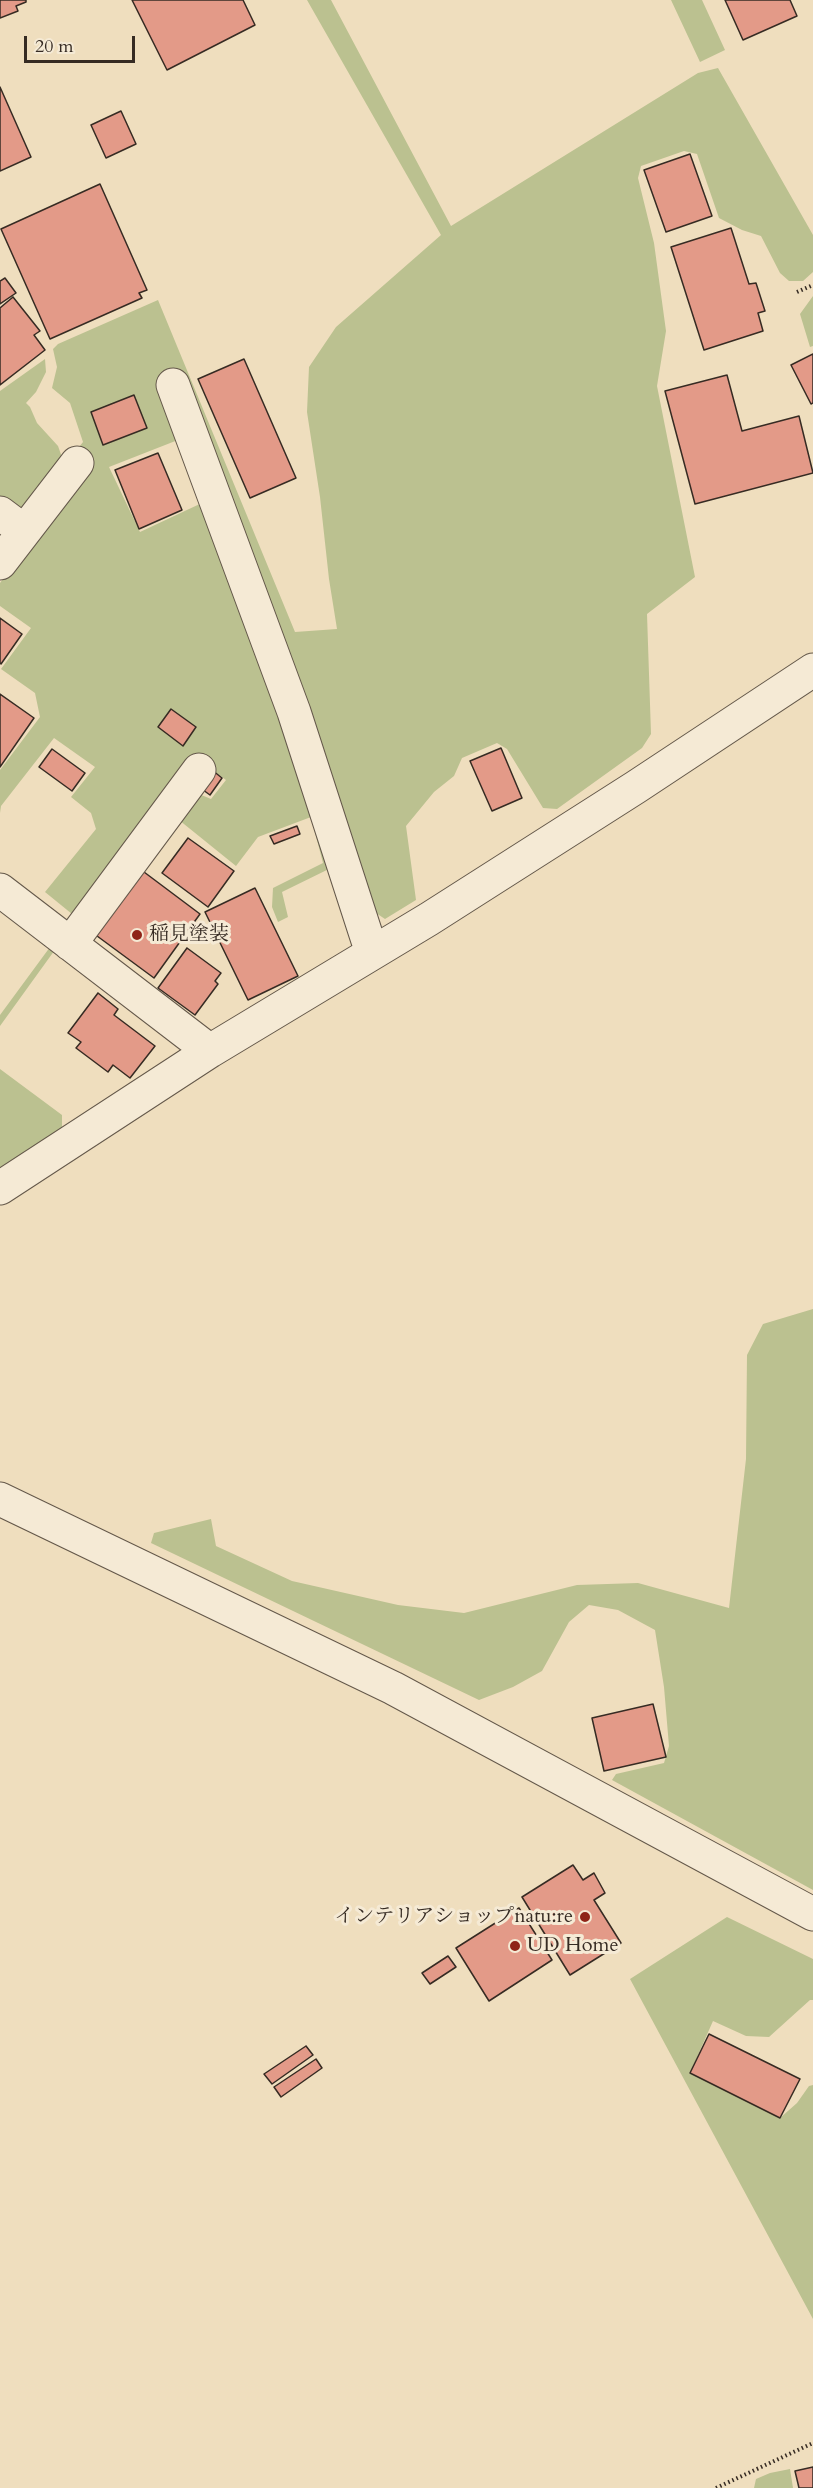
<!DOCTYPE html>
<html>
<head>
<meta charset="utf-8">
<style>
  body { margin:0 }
  #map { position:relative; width:813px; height:2488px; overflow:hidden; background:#efdebe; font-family:Cardo,serif }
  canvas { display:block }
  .scale { position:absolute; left:24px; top:36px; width:111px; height:27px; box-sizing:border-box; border:3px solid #362b23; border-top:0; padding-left:8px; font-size:18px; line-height:21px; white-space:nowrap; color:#362b23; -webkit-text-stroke:4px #f5ead5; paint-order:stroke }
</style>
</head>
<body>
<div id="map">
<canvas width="813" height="2488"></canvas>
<div class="scale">20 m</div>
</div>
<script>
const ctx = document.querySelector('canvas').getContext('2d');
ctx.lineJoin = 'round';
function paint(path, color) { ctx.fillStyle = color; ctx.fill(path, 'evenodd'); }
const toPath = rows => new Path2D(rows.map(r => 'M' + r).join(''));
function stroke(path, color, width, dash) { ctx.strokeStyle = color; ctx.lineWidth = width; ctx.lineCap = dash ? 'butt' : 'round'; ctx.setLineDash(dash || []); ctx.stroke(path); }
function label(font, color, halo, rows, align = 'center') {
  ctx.font = font + ' Cardo,"Noto Serif JP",serif'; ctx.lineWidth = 6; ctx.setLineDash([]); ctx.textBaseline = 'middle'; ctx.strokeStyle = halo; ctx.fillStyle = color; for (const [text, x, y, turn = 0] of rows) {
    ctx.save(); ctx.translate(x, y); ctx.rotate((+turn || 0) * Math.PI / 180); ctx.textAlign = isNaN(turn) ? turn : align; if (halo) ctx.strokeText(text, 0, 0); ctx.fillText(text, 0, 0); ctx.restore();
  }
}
paint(toPath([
  [307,0,331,0,451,226,698,73,718,68,813,235,813,272,803,281,789,281,780,273,761,236,742,230,719,218,697,154,684,151,641,166,638,178,654,243,666,331,657,386,695,577,647,614,651,734,642,748,557,809,543,808,507,749,497,743,462,758,454,776,434,792,406,826,416,900,385,919,376,913,183,438,109,467,140,532,204,502,335,866,282,892,288,917,278,922,272,907,273,888,323,863,311,817,258,837,236,866,179,820,199,794,211,799,226,780,192,755,72,914,45,892,96,829,91,813,71,797,95,767,54,738,1,806,0,813,0,770,40,717,35,693,1,669,31,628,0,606,0,583,89,464,76,451,83,442,70,403,52,388,57,367,53,349,58,344,158,300,295,632,337,629,329,579,320,497,307,412,309,367,336,327,441,235],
  [134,395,146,428,104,445,91,412],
  [671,0,702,0,725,50,700,62],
  [813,296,813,346,810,347,800,314],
  [45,359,46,372,36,392,26,403,30,407,37,423,58,446,64,463,31,507,12,509,0,501,0,391],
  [53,943,57,947,0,1026,0,1015],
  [0,1069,62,1115,62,1130,0,1171],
  [813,1309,813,1890,612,1780,616,1774,664,1763,669,1746,664,1687,655,1630,618,1610,589,1605,569,1622,542,1671,513,1687,479,1700,151,1543,154,1533,211,1519,216,1546,292,1581,398,1605,464,1613,577,1585,638,1583,729,1608,746,1459,747,1355,763,1324],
  [727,1917,813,1959,813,2000,810,2000,769,2037,746,2036,713,2021,690,2073,780,2118,797,2103,809,2086,813,2085,813,2319,630,1979],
  [790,2469,793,2488,754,2488,756,2479,770,2473]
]), '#bbc190');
const building = toPath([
  [0,0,26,0,26,2,16,6,18,11,0,18,0,0],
  [132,0,243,0,255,25,167,70,132,0],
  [725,0,790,0,797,16,743,40,725,0],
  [0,87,31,157,0,171,0,87],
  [121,111,136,144,106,158,91,125,121,111],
  [690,154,712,216,666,232,644,170,690,154],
  [100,184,147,290,139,293,142,298,50,339,1,229,100,184],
  [731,228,749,284,756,283,765,311,758,313,763,331,704,350,671,247,731,228],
  [5,278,16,293,0,304,0,281,5,278],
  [13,297,40,331,34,335,45,350,0,385,0,308,13,297],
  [813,354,813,403,811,404,791,365,813,354],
  [244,359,296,478,250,498,198,379,244,359],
  [727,375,742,431,799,416,813,473,695,504,665,391,727,375],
  [134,395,147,428,103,445,91,412,134,395],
  [158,453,182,510,139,529,115,470,158,453],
  [0,618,22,634,1,664,0,663,0,618],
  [0,694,34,718,0,767,0,694],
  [171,709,196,727,183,746,158,727,171,709],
  [501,748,522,798,492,811,470,761,501,748],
  [52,749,85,773,72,791,39,767,52,749],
  [212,770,222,778,210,795,199,787,212,770],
  [297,826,300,834,274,844,270,836,297,826],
  [188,838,234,871,208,907,162,873,188,838],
  [140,869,200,914,154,978,93,933,140,869],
  [255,888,298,976,248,1000,205,912,255,888],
  [187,948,221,973,215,981,218,984,195,1015,158,988,187,948],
  [98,993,118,1009,114,1015,155,1046,130,1078,113,1065,108,1072,76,1048,81,1042,68,1033,98,993],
  [653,1704,666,1757,604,1771,592,1718,653,1704],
  [573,1865,583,1880,594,1873,605,1893,594,1900,621,1943,570,1975,522,1897,573,1865],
  [519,1908,552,1960,489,2001,456,1948,519,1908],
  [448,1956,456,1967,430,1984,422,1973,448,1956],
  [709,2034,800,2079,780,2118,690,2073,709,2034],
  [306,2046,313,2055,272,2084,264,2074,306,2046],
  [316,2059,322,2068,281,2097,274,2087,316,2059],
  [813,2467,813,2488,799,2488,795,2471,813,2467]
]);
paint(building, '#e39a88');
stroke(building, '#362b23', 1.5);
const minor = toPath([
  [173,385,294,712,372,953],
  [0,513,24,531],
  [0,563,77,463],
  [0,890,210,1051],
  [70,944,199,770],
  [0,1188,210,1051,429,919,636,787,813,670],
  [0,1499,393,1688,813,1914]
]);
stroke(minor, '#64584a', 35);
stroke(toPath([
  [797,292,813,285],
  [716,2488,813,2443]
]), '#362b23', 4, [1.5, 3]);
stroke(minor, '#f5ead5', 33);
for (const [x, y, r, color] of [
  [137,935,6,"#8f2418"],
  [585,1917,6,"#8f2418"],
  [515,1946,6,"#8f2418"]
]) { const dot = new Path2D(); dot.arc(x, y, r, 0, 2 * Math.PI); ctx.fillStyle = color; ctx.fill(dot); stroke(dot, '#f5ead5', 2); }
label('20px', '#362b23', '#f5ead5', [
  ["稲見塗装",149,935],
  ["インテリアショップnatu:re",573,1917,"right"],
  ["UD Home",527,1946]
], 'left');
</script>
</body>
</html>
